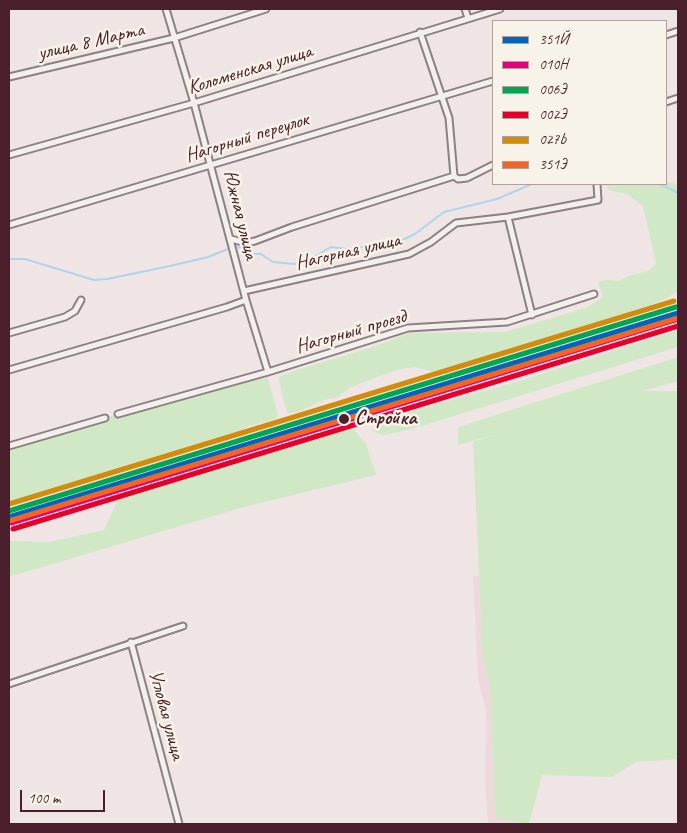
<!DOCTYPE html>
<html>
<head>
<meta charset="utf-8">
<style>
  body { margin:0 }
  #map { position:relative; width:687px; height:833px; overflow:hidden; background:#f0e5e5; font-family:Caveat,sans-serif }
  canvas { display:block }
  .frame { position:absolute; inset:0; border:10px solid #4a1f2b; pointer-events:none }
  .legend { position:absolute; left:492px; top:20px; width:175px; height:165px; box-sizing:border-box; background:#f7f3e8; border:1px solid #b29e9c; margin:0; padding:6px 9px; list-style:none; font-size:15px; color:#4a1f2b }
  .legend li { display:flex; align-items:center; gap:10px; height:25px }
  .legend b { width:25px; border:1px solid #b29e9c }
  .scale { position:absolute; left:20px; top:790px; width:85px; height:22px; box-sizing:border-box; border:2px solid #4a1f2b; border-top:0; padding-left:6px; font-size:15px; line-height:18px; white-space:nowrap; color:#4a1f2b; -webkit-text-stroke:4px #f7f3e8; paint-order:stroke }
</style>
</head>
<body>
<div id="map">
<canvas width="687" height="833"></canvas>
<div class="frame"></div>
<ul class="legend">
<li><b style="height:6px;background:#0065bd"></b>351Й</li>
<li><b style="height:6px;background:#e5007d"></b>010Н</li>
<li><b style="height:6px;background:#00a651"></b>006Э</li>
<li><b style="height:6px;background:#e4002b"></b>002Э</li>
<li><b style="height:6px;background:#d48b09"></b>027Ь</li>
<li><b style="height:6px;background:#f26522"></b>351Э</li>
</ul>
<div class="scale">100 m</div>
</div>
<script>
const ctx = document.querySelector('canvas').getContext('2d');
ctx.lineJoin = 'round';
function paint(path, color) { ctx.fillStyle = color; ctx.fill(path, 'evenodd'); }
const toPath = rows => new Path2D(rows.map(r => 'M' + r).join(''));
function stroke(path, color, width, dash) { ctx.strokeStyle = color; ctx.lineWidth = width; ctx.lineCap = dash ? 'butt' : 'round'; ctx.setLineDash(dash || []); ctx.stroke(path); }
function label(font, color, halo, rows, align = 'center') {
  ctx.font = font + ' Caveat,sans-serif'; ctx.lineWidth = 5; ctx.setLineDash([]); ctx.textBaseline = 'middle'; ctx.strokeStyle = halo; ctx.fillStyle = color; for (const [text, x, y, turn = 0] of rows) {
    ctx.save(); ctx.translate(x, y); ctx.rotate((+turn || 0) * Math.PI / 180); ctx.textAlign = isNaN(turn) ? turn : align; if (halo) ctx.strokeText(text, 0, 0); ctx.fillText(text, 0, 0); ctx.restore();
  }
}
paint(toPath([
  [473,576,480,576,483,659,490,686,495,818,531,824,488,824,485,780,486,711,478,678]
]), '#eed8dc');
paint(toPath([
  [666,181,678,185,678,291,662,301,466,365,435,372,415,367,396,370,349,388,339,397,324,400,298,412,287,413,278,377,291,372,379,345,410,333,505,332,588,307,603,297,598,282,608,280,618,281,631,275,648,271,656,264,643,206,627,194,609,190,605,184,666,184],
  [678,330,678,347,412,429,383,435,373,431,384,419,526,379],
  [678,357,678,381,643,391,678,391,678,759,636,762,612,777,542,775,529,824,495,818,490,686,483,659,473,442,498,434,458,445,458,427],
  [268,378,278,415,277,419,249,426,226,440,162,457,140,466,116,470,55,488,9,504,9,448,105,418,239,382],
  [350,425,366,444,376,475,244,507,9,577,9,541,49,542,104,530,119,498,151,483]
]), '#d0e8c6');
stroke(toPath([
  [538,184,548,184],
  [660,184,678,193],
  [9,259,25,259,94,280,107,279,170,266,208,257,228,249,242,247,254,254,261,254,273,262,295,264,308,260,331,247,346,249,396,243,415,234,444,212,497,199,532,184]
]), '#afd4ee', 2);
const minor = toPath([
  [166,9,194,103,246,300,268,372],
  [465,9,468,18],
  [420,32,449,118,454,176],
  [666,35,678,31],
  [9,77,174,38,266,9],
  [666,102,678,98],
  [9,155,194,103,500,9],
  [508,217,532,315],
  [9,225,493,81],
  [231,239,246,243,255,241,292,227,454,176,458,179,467,178,493,165],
  [244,291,409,254,431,242,456,223,508,217,598,200,597,184],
  [9,333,65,317,75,311,81,300],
  [9,370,227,307,246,300],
  [118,414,268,372,408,328,507,322,594,294],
  [9,446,105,418],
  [131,642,179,824],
  [9,684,183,626]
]);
stroke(minor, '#8d8082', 9);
stroke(minor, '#f2efec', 5);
stroke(toPath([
  [9,517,678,313]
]), '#0065bd', 5);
stroke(toPath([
  [11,523,678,319]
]), '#e5007d', 5);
stroke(toPath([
  [9,511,676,307]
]), '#00a651', 5);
stroke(toPath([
  [13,529,678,326]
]), '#e4002b', 5);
stroke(toPath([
  [9,504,674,301]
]), '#d48b09', 5);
stroke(toPath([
  [9,521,678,318]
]), '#f26522', 5);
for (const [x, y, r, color] of [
  [344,419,6,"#4a1f2b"]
]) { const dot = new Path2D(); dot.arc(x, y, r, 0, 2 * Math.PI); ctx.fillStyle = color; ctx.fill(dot); stroke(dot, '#f7f3e8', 2); }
label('20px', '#4a1f2b', '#f7f3e8', [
  ["улица 8 Марта",91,42,-13],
  ["Коломенская улица",250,70,-17],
  ["Нагорный переулок",247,138,-17],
  ["Южная улица",240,215,76],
  ["Нагорная улица",348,252,-13],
  ["Нагорный проезд",351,332,-16],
  ["Угловая улица",166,715,75]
]);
label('bold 20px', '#4a1f2b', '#f7f3e8', [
  ["Стройка",355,419]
], 'left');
</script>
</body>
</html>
